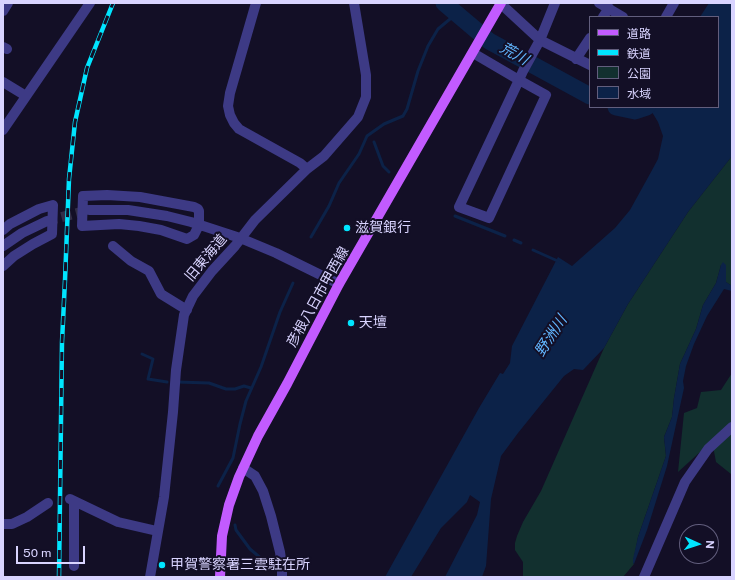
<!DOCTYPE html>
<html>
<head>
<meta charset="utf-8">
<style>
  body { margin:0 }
  #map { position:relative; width:735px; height:580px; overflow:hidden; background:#130f26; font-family:"Public Sans","Noto Sans JP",sans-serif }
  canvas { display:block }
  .frame { position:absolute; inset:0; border:4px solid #d9d4ff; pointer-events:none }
  .legend { position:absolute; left:589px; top:16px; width:130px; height:92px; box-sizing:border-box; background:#130f26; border:1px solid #625e7d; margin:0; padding:5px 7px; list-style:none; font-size:12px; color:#d9d4ff }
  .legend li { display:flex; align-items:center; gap:8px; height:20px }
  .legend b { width:20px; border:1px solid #625e7d }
  .north { position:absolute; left:679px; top:524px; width:40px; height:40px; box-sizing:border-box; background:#130f26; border:1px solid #625e7d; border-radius:50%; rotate:93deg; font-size:11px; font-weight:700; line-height:16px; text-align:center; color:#d9d4ff }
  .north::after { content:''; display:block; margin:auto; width:14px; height:18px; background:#00e5ff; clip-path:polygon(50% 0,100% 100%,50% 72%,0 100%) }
  .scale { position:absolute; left:16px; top:546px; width:69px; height:18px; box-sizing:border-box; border:2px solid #d9d4ff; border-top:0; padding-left:5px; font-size:12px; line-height:14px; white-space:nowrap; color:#d9d4ff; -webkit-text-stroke:3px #130f26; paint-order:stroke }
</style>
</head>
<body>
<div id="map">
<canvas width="735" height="580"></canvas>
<div class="frame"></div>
<ul class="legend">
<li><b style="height:5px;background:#c25bff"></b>道路</li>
<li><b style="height:5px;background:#00e5ff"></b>鉄道</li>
<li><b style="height:11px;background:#12302f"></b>公園</li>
<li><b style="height:11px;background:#0c2248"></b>水域</li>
</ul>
<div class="north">N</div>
<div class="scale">50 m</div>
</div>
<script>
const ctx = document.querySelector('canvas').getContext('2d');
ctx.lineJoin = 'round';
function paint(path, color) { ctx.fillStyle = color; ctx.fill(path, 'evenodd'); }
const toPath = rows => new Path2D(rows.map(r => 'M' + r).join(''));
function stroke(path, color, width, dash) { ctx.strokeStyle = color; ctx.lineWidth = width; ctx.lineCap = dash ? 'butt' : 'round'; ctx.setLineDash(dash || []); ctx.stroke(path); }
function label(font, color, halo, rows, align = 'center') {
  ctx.font = font + ' "Public Sans","Noto Sans JP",sans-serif'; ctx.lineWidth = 4; ctx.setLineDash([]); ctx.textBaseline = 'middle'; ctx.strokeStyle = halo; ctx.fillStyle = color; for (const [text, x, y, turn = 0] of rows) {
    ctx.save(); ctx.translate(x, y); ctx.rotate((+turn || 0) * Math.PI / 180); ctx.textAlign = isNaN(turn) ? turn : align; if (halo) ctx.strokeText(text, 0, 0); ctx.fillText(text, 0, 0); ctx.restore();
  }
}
paint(toPath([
  [732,156,732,286,726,282,726,265,721,265,716,283,703,305,696,329,680,364,674,398,672,417,664,437,666,456,638,537,633,563,634,564,623,577,523,577,523,562,515,550,515,543,517,536,523,522,541,491,604,348,628,304,688,212],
  [732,373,732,423,678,472,684,413,697,408,701,392,721,390],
  [732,431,732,492,731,491,731,474,716,462,713,446]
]), '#12302f');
paint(toPath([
  [709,3,732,3,732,156,688,212,628,304,604,348,583,370,574,369,564,376,518,433,501,456,491,499,486,566,482,577,445,577,477,515,480,502,470,495,467,502,441,528,411,577,385,577,479,408,500,373,503,374,510,363,512,346,558,257,572,266,615,228,630,210,651,172,658,159,663,136,658,122,649,107,718,107,718,17,700,17],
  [723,262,726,265,726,282,732,286,732,291,724,289,707,316,694,344,686,366,683,381,684,388,667,466,647,530,634,564,633,563,633,559,638,537,666,456,664,437,672,417,674,398,680,364,696,329,703,305,716,283,721,265]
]), '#0c2248');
stroke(toPath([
  [374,142,383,166,389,172],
  [455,216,505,236],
  [311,237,329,206,339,183,359,154,367,136,384,124,403,116,407,109,418,71,428,46,438,29,456,14],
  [514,240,521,243],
  [533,250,560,262],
  [142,354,153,359,148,379,167,382],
  [177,382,209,383,226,389,235,389,244,386,251,388],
  [218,486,233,458,240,424,246,401,261,367,280,312,293,283],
  [235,525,236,530,250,549,263,560,270,564]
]), '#0c2248', 3);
stroke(toPath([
  [444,3,489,41,590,96],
  [616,107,635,111,647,107]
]), '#0c2248', 17);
stroke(toPath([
  [47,221,89,210]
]), '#312d47', 10, [10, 5]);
stroke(toPath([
  [256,3,230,93,228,106,230,115,234,123,239,129,300,163,307,169],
  [500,3,540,40,590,65],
  [599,3,623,17],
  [3,11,8,3],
  [603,17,609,8],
  [666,17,674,3],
  [3,47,7,49],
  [473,53,519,80,459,207,489,218,546,95,519,80,523,71,540,40,555,3],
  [576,59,590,38],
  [3,82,26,96],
  [3,130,90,3],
  [107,195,140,197,194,207,198,209,199,211,199,225,194,235,187,239,161,230,139,226,119,224,82,226,83,196,107,195],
  [89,210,128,210,167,216,191,222,240,238,276,253,339,284],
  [3,230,10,224,39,209,53,205,52,234,33,244,14,256,3,266],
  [3,246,22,233,47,221],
  [113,246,131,261,149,271,161,294,187,310],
  [243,468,255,476,263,491,271,516,280,552,282,566,282,577],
  [70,499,118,522,157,531],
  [3,524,12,524,27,517,48,503],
  [74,566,74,501],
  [150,577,164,497,173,412,176,370,184,315,193,296,212,271,235,246,255,220,307,169,324,156,358,117,366,97,366,75,354,3],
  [644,577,685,482,708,449,732,427]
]), '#3d3a85', 10);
stroke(toPath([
  [220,577,222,536,229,505,239,477,258,436,287,384,339,284,501,3]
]), '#c25bff', 10);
const rail = toPath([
  [59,577,62,342,65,280,69,179,75,122,87,68,113,3]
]);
stroke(rail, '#00e5ff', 4.5);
stroke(rail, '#130f26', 3, [9]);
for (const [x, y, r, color] of [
  [347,228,4,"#00e5ff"],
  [351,323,4,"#00e5ff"],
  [162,565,4,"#00e5ff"]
]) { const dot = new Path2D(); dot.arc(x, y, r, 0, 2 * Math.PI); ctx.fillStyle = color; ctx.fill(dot); stroke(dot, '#130f26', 1.5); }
label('14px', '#d9d4ff', '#130f26', [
  ["滋賀銀行",355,228],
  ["天壇",359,323],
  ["甲賀警察署三雲駐在所",170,565]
], 'left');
label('14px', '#d9d4ff', '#130f26', [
  ["旧東海道",206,258,-50],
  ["彦根八日市甲西線",318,297,-61]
]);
label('italic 15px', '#62b6ff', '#130f26', [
  ["荒川",514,54,29],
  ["野洲川",551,336,-57]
]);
</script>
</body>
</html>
